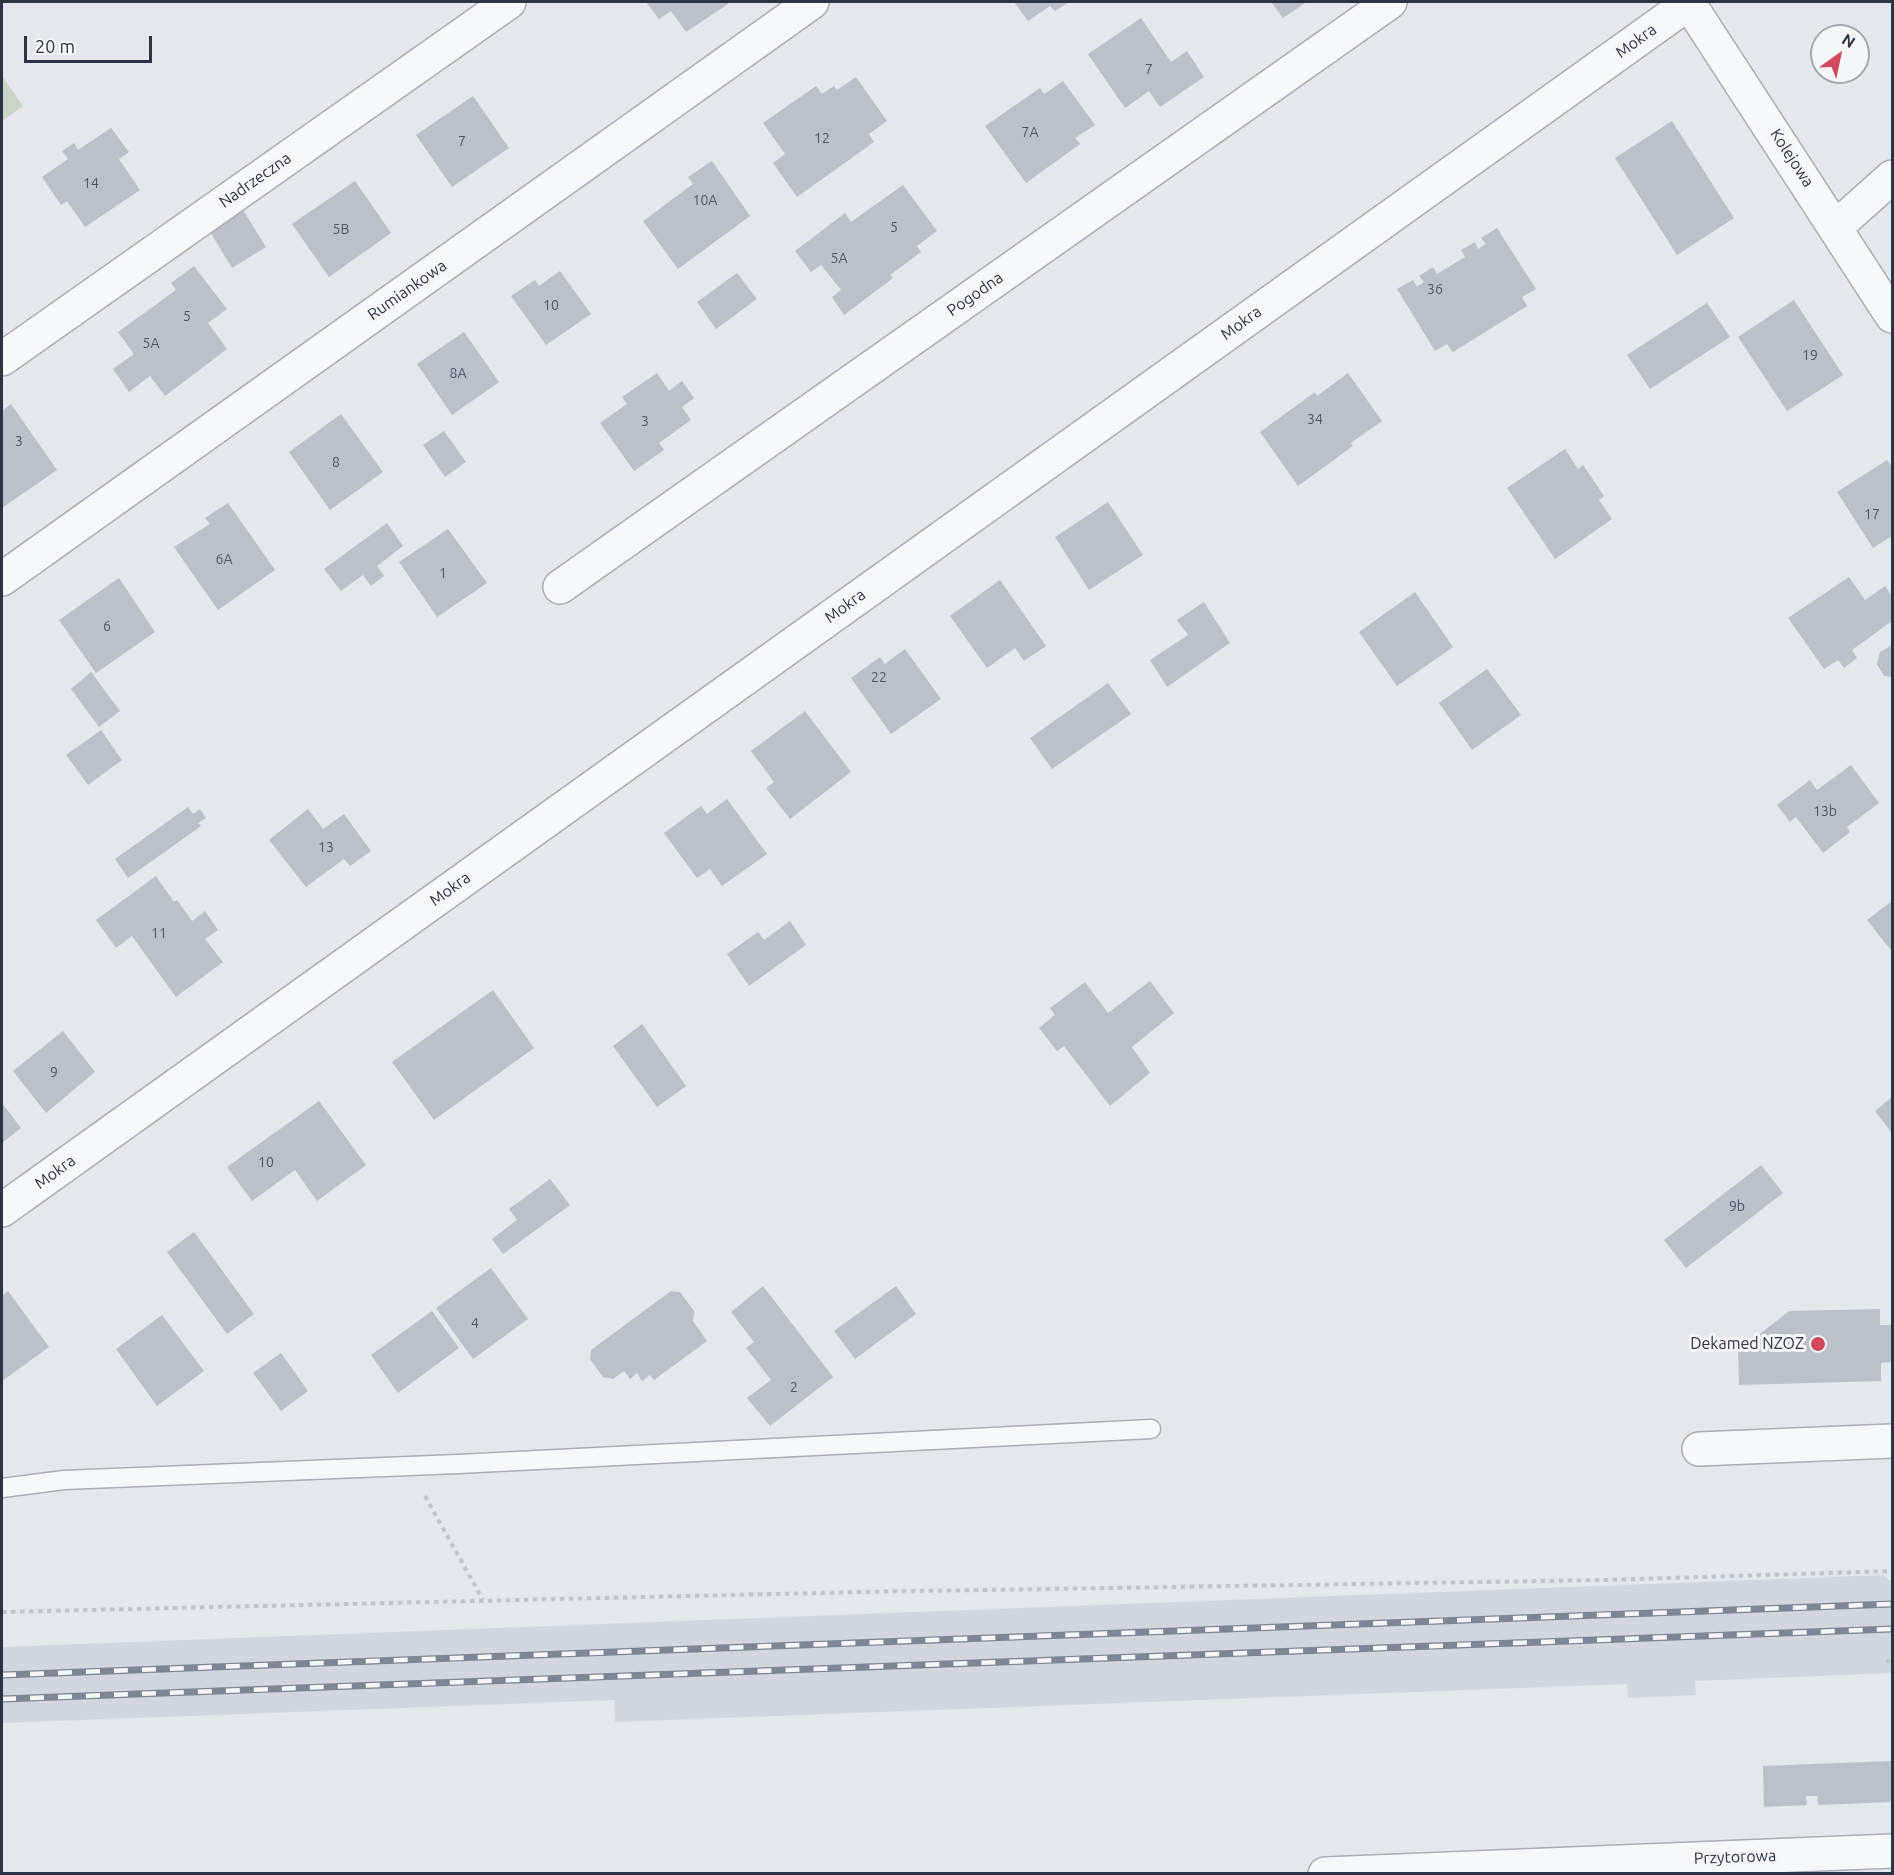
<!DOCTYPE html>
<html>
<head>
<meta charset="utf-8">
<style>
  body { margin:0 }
  #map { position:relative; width:1894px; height:1875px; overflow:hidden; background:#e4e7ec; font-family:Ubuntu,sans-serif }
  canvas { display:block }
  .frame { position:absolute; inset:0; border:3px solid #2b3445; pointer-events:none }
  .north { position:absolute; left:1810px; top:24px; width:60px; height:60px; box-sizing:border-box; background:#f4f6f9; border:2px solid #a4a8b1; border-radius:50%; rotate:33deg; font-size:16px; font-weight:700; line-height:24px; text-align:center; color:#2b3445 }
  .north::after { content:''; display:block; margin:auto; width:21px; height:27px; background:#d1495b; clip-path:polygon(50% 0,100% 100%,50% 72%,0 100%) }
  .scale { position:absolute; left:24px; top:36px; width:128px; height:27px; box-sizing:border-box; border:3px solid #2b3445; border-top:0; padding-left:8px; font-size:18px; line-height:21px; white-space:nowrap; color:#2b3445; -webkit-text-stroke:4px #f4f6f9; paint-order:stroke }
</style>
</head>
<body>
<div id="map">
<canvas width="1894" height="1875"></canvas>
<div class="frame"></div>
<div class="north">N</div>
<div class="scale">20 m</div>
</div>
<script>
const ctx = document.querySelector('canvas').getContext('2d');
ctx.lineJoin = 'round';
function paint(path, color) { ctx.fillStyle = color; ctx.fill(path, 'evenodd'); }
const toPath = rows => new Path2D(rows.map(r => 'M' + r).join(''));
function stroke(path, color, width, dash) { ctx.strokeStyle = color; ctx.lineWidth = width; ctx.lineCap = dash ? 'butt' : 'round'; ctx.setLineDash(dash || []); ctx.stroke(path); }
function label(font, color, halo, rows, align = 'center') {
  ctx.font = font + ' Ubuntu,sans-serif'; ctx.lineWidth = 6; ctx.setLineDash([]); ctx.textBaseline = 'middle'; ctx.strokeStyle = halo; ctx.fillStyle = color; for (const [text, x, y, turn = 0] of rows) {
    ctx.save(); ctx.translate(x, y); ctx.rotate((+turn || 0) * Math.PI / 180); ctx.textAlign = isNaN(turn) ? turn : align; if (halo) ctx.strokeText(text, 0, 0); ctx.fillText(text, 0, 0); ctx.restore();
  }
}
paint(toPath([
  [1883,1575,1892,1582,1892,1673,1695,1681,1696,1695,1628,1698,1627,1684,615,1722,614,1700,2,1723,2,1647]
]), '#d2d6de');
paint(toPath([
  [2,76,23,106,2,121]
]), '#c9d6c5');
paint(toPath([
  [646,2,727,2,728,4,686,32,671,11,659,19],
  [1014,2,1069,2,1055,11,1050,6,1028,21],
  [1271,2,1304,2,1305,3,1283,18],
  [1141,18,1171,62,1187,51,1204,77,1160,107,1149,91,1125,108,1088,54],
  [856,77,887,121,869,134,874,142,797,197,773,163,785,154,763,123,816,86,822,94,834,86,837,90],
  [1063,81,1095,125,1075,138,1080,144,1026,183,985,126,1040,88,1044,94],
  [473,96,509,148,452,187,416,135],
  [1672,121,1734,218,1677,255,1615,158],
  [111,128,129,152,119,159,140,190,85,227,67,201,61,205,42,177,68,159,62,151,74,143,78,150],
  [712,161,750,216,678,269,643,221,693,184,688,177],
  [355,181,391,233,329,277,292,224],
  [903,185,937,231,917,246,921,252,890,275,893,278,844,315,832,297,841,290,821,265,811,272,795,251,845,213,851,222],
  [243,210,266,247,232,268,209,230],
  [1497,228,1536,289,1522,297,1527,306,1453,352,1447,344,1435,351,1397,289,1413,280,1417,287,1424,282,1419,276,1433,267,1437,274,1465,257,1461,250,1475,242,1478,249,1486,244,1481,238],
  [194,266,227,309,208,323,227,349,165,396,150,376,129,392,113,369,134,354,118,332,176,290,171,283],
  [560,271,591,314,546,345,511,296,535,280,539,286],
  [737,273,757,299,716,329,697,302],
  [1794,300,1843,375,1787,411,1738,337],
  [1707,303,1730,337,1650,389,1627,355],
  [464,332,499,382,452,415,417,364],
  [657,373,669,391,682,381,694,398,682,407,691,420,659,443,664,450,634,471,600,423,627,404,622,397],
  [1348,373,1382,421,1351,443,1353,446,1298,486,1260,432,1315,392,1317,396],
  [11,404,57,470,2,508,2,411],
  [341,414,383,472,330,510,289,452],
  [444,431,466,462,445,477,423,445],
  [1565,449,1578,469,1583,465,1604,496,1599,500,1612,519,1555,559,1507,488],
  [1887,460,1892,467,1892,536,1873,548,1837,492],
  [1108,502,1143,555,1089,590,1055,537],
  [228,503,275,570,218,610,174,547,210,524,205,518],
  [387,523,403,546,377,566,384,576,371,586,363,575,341,591,324,569],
  [448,529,487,583,437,617,399,562],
  [1849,577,1865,600,1885,586,1892,596,1892,621,1852,650,1857,658,1844,668,1838,660,1824,669,1788,618],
  [119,578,155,632,96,673,59,620],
  [1000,580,1046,646,1024,661,1015,648,987,668,950,616],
  [1415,592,1453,647,1397,686,1359,632],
  [1204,602,1230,643,1167,687,1150,660,1188,635,1177,620],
  [1892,645,1892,677,1884,676,1877,664,1880,652],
  [905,649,941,699,891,734,851,678,880,657,885,664],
  [1487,669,1521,715,1472,750,1439,703],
  [91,672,120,711,99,727,71,689],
  [1108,683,1131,714,1052,769,1030,738],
  [805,711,851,772,790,819,766,788,774,782,751,751],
  [101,730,122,760,88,785,66,755],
  [1851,765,1879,803,1847,827,1850,832,1823,853,1796,817,1790,822,1777,805,1810,780,1817,790],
  [727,799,767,854,722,886,710,869,697,878,664,833,701,806,707,814],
  [188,807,193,814,200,809,206,818,198,823,201,826,128,878,115,859],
  [308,809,323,829,344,814,371,851,350,866,344,859,306,887,269,840],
  [156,876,174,902,177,900,192,921,205,911,218,930,205,939,223,962,176,997,132,936,116,948,96,920],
  [1892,901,1892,947,1890,949,1867,920],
  [790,921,806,945,749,986,727,954,758,932,764,940],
  [1150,981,1174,1013,1132,1047,1150,1073,1110,1106,1064,1046,1057,1051,1039,1028,1055,1015,1050,1008,1085,982,1108,1013],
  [493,990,534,1048,434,1120,392,1062],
  [642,1024,686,1086,657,1107,613,1046],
  [63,1031,95,1072,46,1113,13,1071],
  [1892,1097,1892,1133,1875,1111],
  [319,1101,366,1165,317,1201,295,1170,252,1201,227,1167],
  [2,1103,21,1128,2,1143],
  [1761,1165,1783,1193,1686,1268,1664,1240],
  [550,1179,570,1205,503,1254,492,1239,517,1220,509,1209],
  [194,1232,254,1314,227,1334,167,1252],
  [491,1268,528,1319,473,1359,436,1308],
  [763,1286,833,1377,770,1426,747,1398,771,1380,746,1348,754,1342,731,1312],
  [896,1286,916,1314,855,1359,834,1331],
  [8,1291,49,1347,2,1381,2,1296],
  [671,1291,680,1292,694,1311,693,1321,707,1341,654,1380,650,1375,642,1381,637,1373,630,1379,624,1371,613,1379,603,1377,590,1359,591,1350],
  [1880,1309,1880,1325,1892,1325,1892,1362,1881,1363,1881,1381,1739,1385,1738,1351,1756,1350,1755,1338,1789,1311],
  [432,1311,459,1348,398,1393,371,1355],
  [162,1315,204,1371,157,1406,116,1349],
  [281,1353,308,1391,281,1411,253,1373],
  [1892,1761,1892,1802,1818,1805,1817,1796,1806,1796,1807,1805,1764,1807,1763,1766]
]), '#bbc0ca');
const service = toPath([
  [2,1488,64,1480,458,1464,1151,1429]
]);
const minor = toPath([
  [1688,2,1892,316],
  [1837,226,1892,177],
  [2,359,509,2],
  [2,579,812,2],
  [560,587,1390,2],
  [2,1210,1689,3],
  [1699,1449,1892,1441],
  [1325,1874,1892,1851]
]);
stroke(service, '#a9aeb7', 21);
stroke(minor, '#a9aeb7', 36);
stroke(toPath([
  [425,1496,483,1600],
  [2,1612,859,1592,1606,1580,1892,1571],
  [1886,1661,1892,1661]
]), '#c2c5cb', 4, [4.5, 4.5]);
stroke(service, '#f7f8fa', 18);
stroke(minor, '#f7f8fa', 33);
const rail = toPath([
  [2,1675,1892,1604],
  [2,1699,1892,1629]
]);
stroke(rail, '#7d8696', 7);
stroke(rail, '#f4f6f9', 4.5, [14]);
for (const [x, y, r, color] of [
  [1818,1344,8,"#d1495b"]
]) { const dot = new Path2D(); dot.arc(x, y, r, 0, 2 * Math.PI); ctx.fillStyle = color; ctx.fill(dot); stroke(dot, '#f4f6f9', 2); }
label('14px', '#4f5766', null, [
  ["7",1149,69],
  ["7A",1030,132],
  ["12",822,138],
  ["7",462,141],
  ["14",91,183],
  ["10A",705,200],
  ["5",894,227],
  ["5B",341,229],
  ["5A",839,258],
  ["36",1435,289],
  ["10",551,305],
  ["5",187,316],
  ["5A",151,343],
  ["19",1810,355],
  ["8A",458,373],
  ["34",1315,419],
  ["3",645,421],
  ["3",19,441],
  ["8",336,462],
  ["17",1872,514],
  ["6A",224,559],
  ["1",443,573],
  ["6",107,626],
  ["22",879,677],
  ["13b",1825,811],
  ["13",326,847],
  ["11",159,933],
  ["9",54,1072],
  ["10",266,1162],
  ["9b",1737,1206],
  ["4",475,1323],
  ["2",794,1387]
]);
label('16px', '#2b3445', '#f4f6f9', [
  ["Mokra",1636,41,-36],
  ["Kolejowa",1792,158,57],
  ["Nadrzeczna",255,180,-35],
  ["Rumiankowa",407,290,-35],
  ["Pogodna",975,294,-35],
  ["Mokra",1241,323,-36],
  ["Mokra",845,606,-36],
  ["Mokra",450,889,-36],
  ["Mokra",55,1172,-36],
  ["Przytorowa",1735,1857,-2]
]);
label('16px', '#2b3445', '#f4f6f9', [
  ["Dekamed NZOZ",1804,1344]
], 'right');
</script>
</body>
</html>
